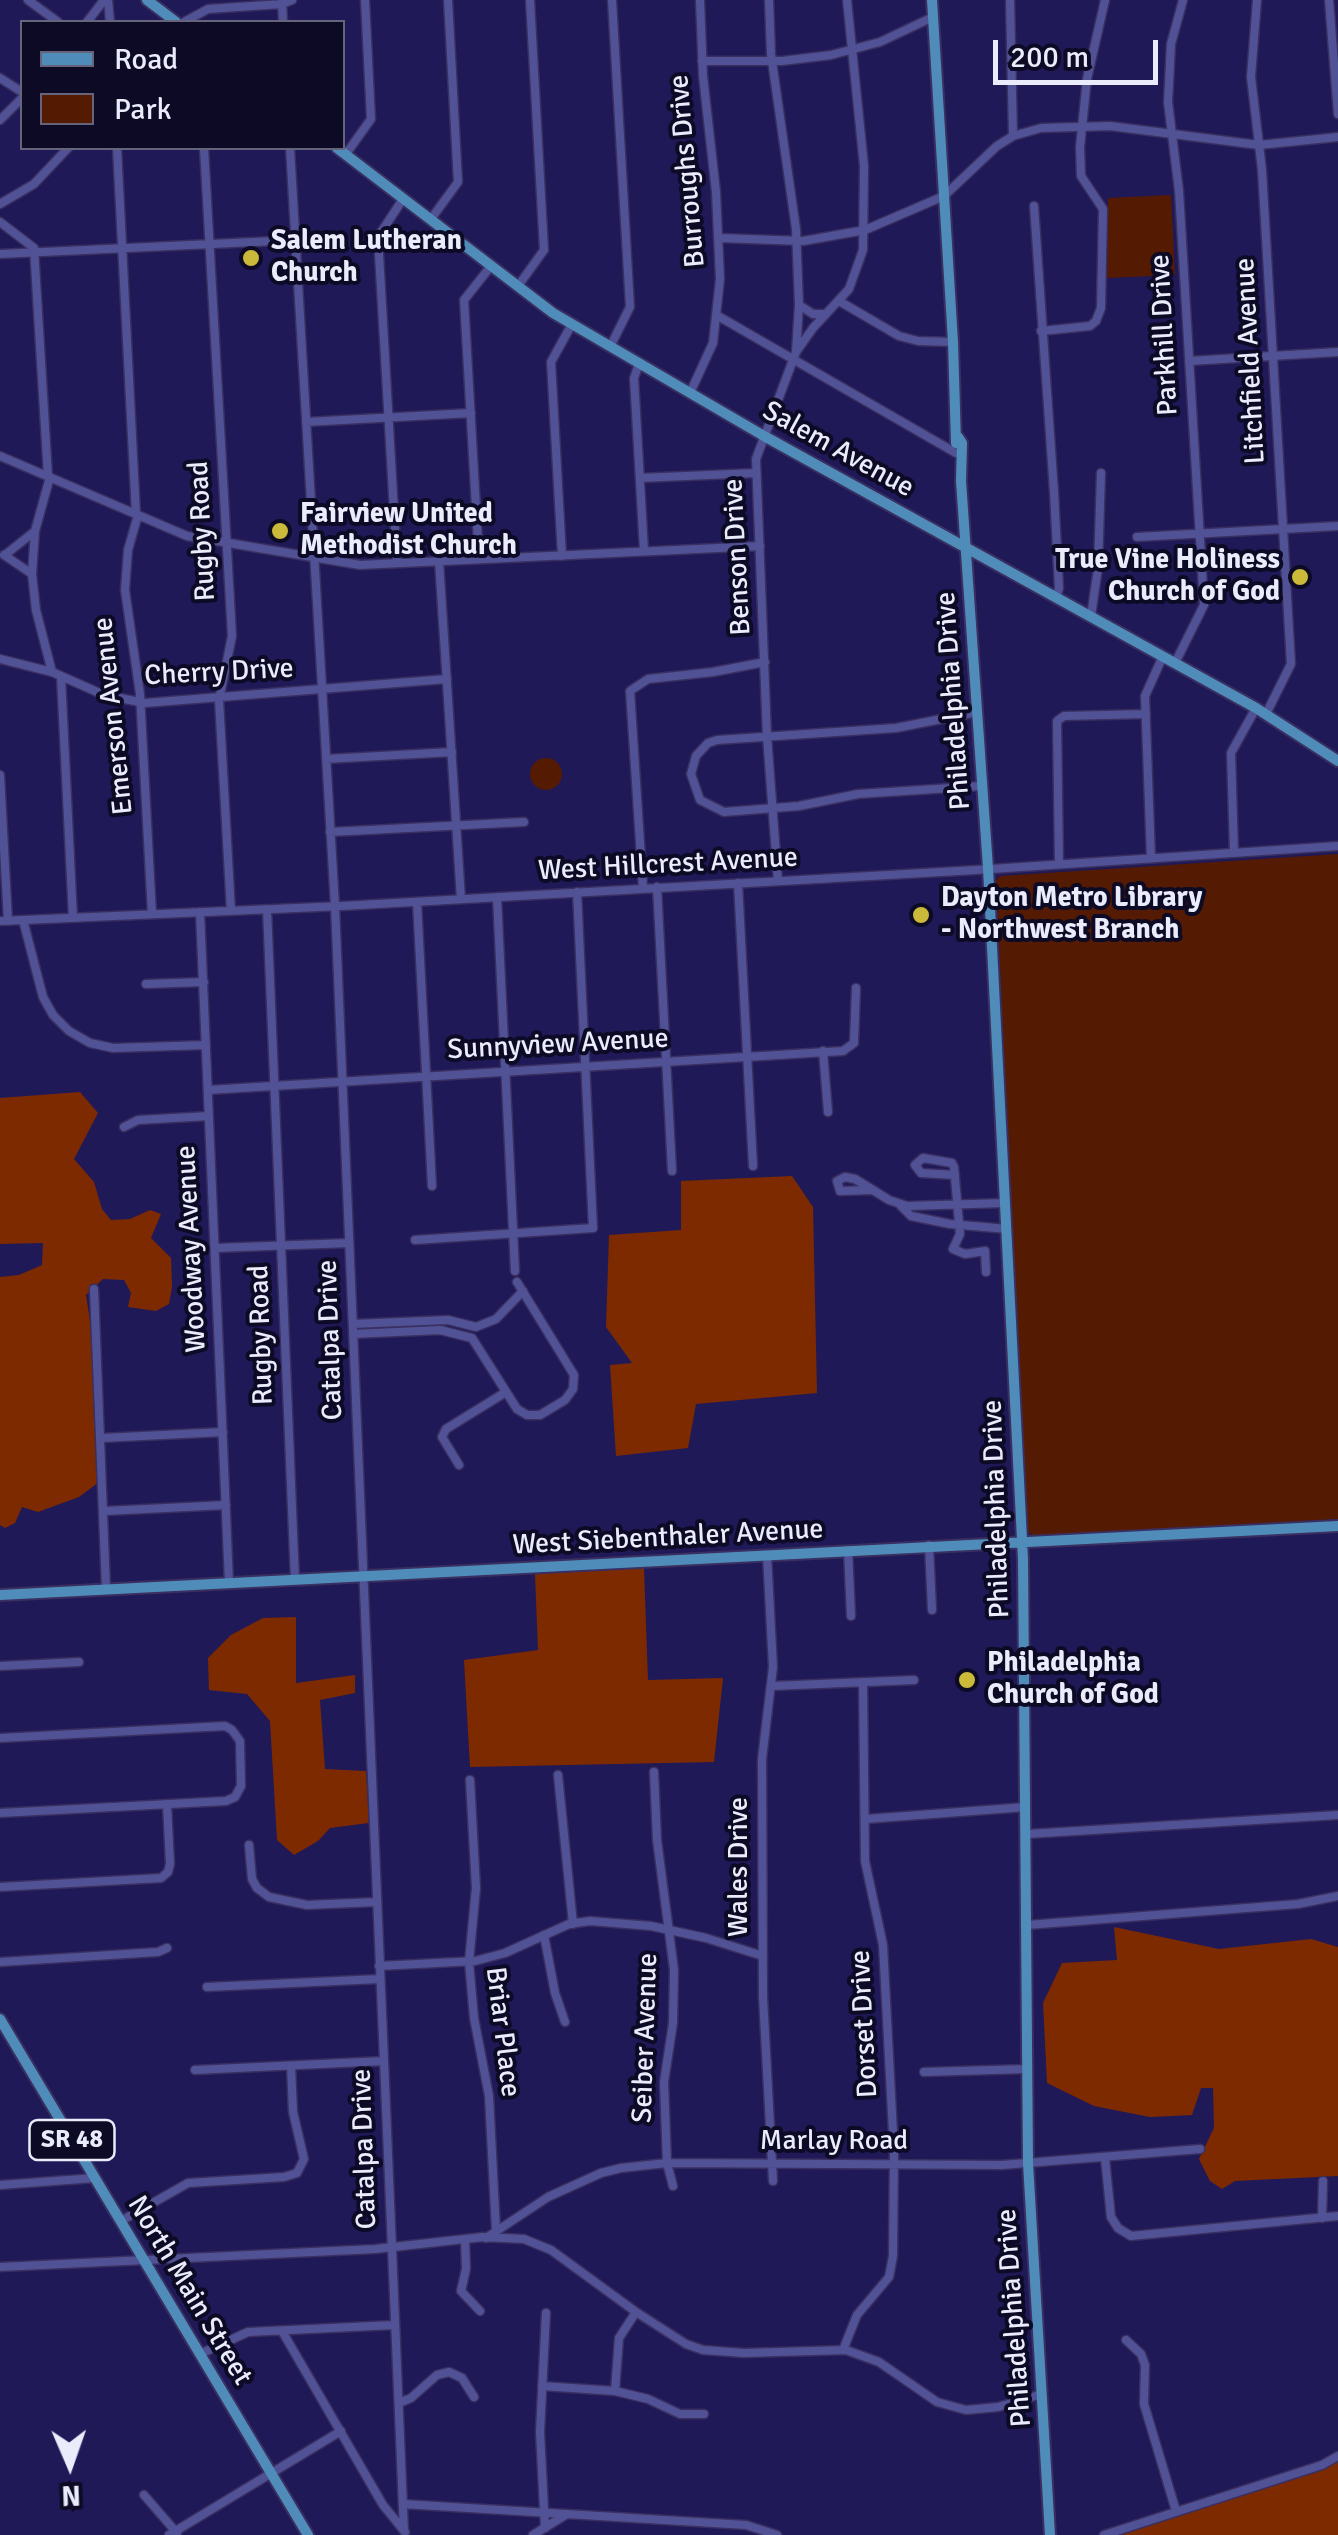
<!DOCTYPE html>
<html>
<head>
<meta charset="utf-8">
<style>
  body { margin:0 }
  #map { position:relative; width:1338px; height:2535px; overflow:hidden; background:#201957; font-family:Signika,sans-serif }
  canvas { display:block }
  .legend { position:absolute; left:20px; top:20px; width:325px; height:130px; box-sizing:border-box; background:#0c0a25; border:2px solid #65647b; margin:0; padding:12px 18px; list-style:none; font-size:30px; color:#eaecfc }
  .legend li { display:flex; align-items:center; gap:20px; height:50px }
  .legend b { width:50px; border:2px solid #65647b }
  .north { position:absolute; left:20px; top:2415px; width:100px; height:100px; -webkit-text-stroke:8px #0c0a25; paint-order:stroke; rotate:178deg; font-size:28px; font-weight:700; line-height:40px; text-align:center; color:#eaecfc }
  .north::after { content:''; display:block; margin:auto; width:35px; height:45px; background:#eaecfc; clip-path:polygon(50% 0,100% 100%,50% 72%,0 100%) }
  .scale { position:absolute; left:993px; top:40px; width:165px; height:45px; box-sizing:border-box; border:5px solid #eaecfc; border-top:0; padding-left:12px; font-size:30px; line-height:35px; white-space:nowrap; color:#eaecfc; -webkit-text-stroke:8px #0c0a25; paint-order:stroke }
</style>
</head>
<body>
<div id="map">
<canvas width="1338" height="2535"></canvas>
<ul class="legend">
<li><b style="height:12px;background:#508cba"></b>Road</li>
<li><b style="height:28px;background:#541b02"></b>Park</li>
</ul>
<div class="north">N</div>
<div class="scale">200 m</div>
</div>
<script>
const ctx = document.querySelector('canvas').getContext('2d');
ctx.lineJoin = 'round';
function paint(path, color) { ctx.fillStyle = color; ctx.fill(path, 'evenodd'); }
const toPath = rows => new Path2D(rows.map(r => 'M' + r).join(''));
function stroke(path, color, width, dash) { ctx.strokeStyle = color; ctx.lineWidth = width; ctx.lineCap = dash ? 'butt' : 'round'; ctx.setLineDash(dash || []); ctx.stroke(path); }
function label(font, color, halo, rows, align = 'center') {
  ctx.font = font + ' Signika,sans-serif'; ctx.lineWidth = 8; ctx.setLineDash([]); ctx.textBaseline = 'middle'; ctx.strokeStyle = halo; ctx.fillStyle = color; for (const [text, x, y, turn = 0] of rows) {
    ctx.save(); ctx.translate(x, y); ctx.rotate((+turn || 0) * Math.PI / 180); ctx.textAlign = isNaN(turn) ? turn : align; if (halo) ctx.strokeText(text, 0, 0); ctx.fillText(text, 0, 0); ctx.restore();
  }
}
paint(toPath([
  [1171,195,1175,275,1107,278,1108,198],
  '530 774a16 16 0 1 1 32 0a16 16 0 1 1-32 0Z',
  [1338,854,1338,1519,1035,1537,1026,1530,996,880,1000,876]
]), '#541b02');
paint(toPath([
  [80,1092,98,1113,74,1159,94,1182,102,1209,111,1220,130,1219,150,1210,161,1214,151,1238,171,1258,172,1287,169,1304,156,1311,128,1307,131,1293,124,1280,103,1279,86,1295,92,1334,99,1482,79,1497,38,1512,22,1507,15,1523,5,1528,0,1525,0,1277,19,1275,42,1265,43,1243,0,1244,0,1098],
  [792,1176,813,1207,817,1393,696,1404,688,1448,616,1456,610,1365,632,1363,606,1327,609,1235,681,1230,681,1181],
  [644,1568,648,1680,723,1678,714,1762,470,1767,464,1660,538,1650,535,1574],
  [296,1617,296,1683,355,1675,355,1693,320,1700,325,1769,366,1771,369,1823,330,1828,318,1841,294,1855,277,1840,270,1721,247,1694,209,1690,208,1658,231,1635,263,1618],
  [1114,1927,1219,1949,1311,1939,1338,1947,1338,2176,1235,2181,1222,2189,1210,2181,1199,2159,1214,2128,1213,2088,1201,2088,1192,2115,1150,2117,1094,2106,1047,2083,1043,2003,1062,1963,1117,1960],
  [1338,2460,1338,2535,1115,2535,1325,2469]
]), '#7e2a00');
const minor = toPath([
  [28,0,58,22],
  [108,0,110,22],
  [282,0,283,22],
  [769,0,771,54,796,229,799,305,796,352,756,459,767,736,778,881],
  [1010,0,1013,136],
  [1257,0,1251,77,1262,170,1291,664,1266,714],
  [1329,0,1338,114],
  [87,22,104,0],
  [184,22,208,9,282,4,292,0],
  [702,61,782,61,831,55,880,42,933,17],
  [0,78,22,92],
  [0,120,22,98],
  [117,148,136,514],
  [204,148,232,636,219,700,231,911],
  [290,148,335,906,404,2531],
  [346,154,371,119,365,0],
  [0,204,34,184,68,148],
  [1034,206,1054,492,1059,588,1056,598],
  [431,219,458,182,448,0],
  [0,222,34,248,48,476],
  [720,238,803,241,865,230,944,196,997,146,1013,136,1041,128,1110,126,1259,145,1338,137],
  [0,254,296,240],
  [518,286,544,250,530,0],
  [839,301,899,336,918,341,953,342],
  [799,305,813,314,826,314],
  [718,316,956,453],
  [1041,331,1090,326,1096,321,1101,308,1103,209,1081,176,1080,147,1087,79,1105,0],
  [610,347,630,307,612,0],
  [796,352,813,328,849,289,863,250,864,166,847,0],
  [1189,361,1338,352],
  [639,364,634,378,644,551],
  [690,393,713,343,720,279,716,192,703,76,700,0],
  [306,422,471,413],
  [0,456,187,536,360,565,760,546],
  [50,477,35,531,32,574,36,610,52,672],
  [640,478,755,473],
  [138,515,128,550,125,590,140,694,152,914],
  [1137,537,1338,526],
  [4,555,32,574],
  [5,555,35,531],
  [562,556,551,362,572,324],
  [479,559,464,300,491,266],
  [439,561,461,899],
  [397,563,378,237,403,199],
  [1091,616,1098,568,1101,473],
  [0,659,52,672,104,695,145,703,447,679],
  [1175,663,1204,605,1179,191,1168,102,1171,44,1183,0],
  [61,677,73,918],
  [977,712,896,728,717,740,708,743,696,756,691,774,700,800,724,812,799,806,858,794,982,786],
  [326,759,452,752],
  [0,775,8,921],
  [330,832,524,822],
  [1234,852,1231,753,1256,708],
  [1151,858,1145,696,1163,656],
  [1059,864,1057,721,1064,716,1146,714],
  [738,883,753,1166],
  [657,887,672,1171],
  [643,888,630,691,648,679,713,672,765,662],
  [497,897,515,1271],
  [417,902,432,1186],
  [267,909,295,1580],
  [200,912,229,1583],
  [23,920,43,997,53,1015,69,1031,90,1043,113,1048,206,1045],
  [0,921,342,906,976,870,1338,846],
  [146,984,204,982],
  [823,1051,828,1112],
  [208,1090,843,1051,854,1043,856,988],
  [124,1127,138,1120,209,1116],
  [955,1175,921,1173,915,1165,923,1158,952,1163,954,1167,960,1234,953,1249,965,1254,985,1251,986,1272],
  [873,1190,840,1191,837,1181,845,1177,855,1179,873,1190,889,1200,907,1206,1005,1203],
  [901,1206,911,1216,950,1224,1007,1229],
  [415,1240,593,1228,577,892],
  [215,1248,349,1243],
  [94,1289,106,1589],
  [353,1324,448,1320,476,1327,496,1319,523,1291],
  [353,1334,440,1330,472,1338,517,1409,527,1415,540,1415,565,1400,573,1389,574,1375,517,1282],
  [102,1438,223,1432],
  [459,1465,442,1437,446,1429,506,1392],
  [105,1511,226,1505],
  [929,1545,932,1610],
  [848,1550,851,1616],
  [767,1555,773,1667,762,1759,763,1997,773,2181],
  [0,1666,79,1662],
  [772,1686,914,1680],
  [0,1738,225,1726,232,1730,240,1741,241,1786,235,1797,226,1801,0,1813],
  [654,1772,657,1840,674,1970,673,2023,664,2082,667,2163,673,2186],
  [558,1775,573,1924],
  [470,1780,476,1888,469,1962,474,2018,489,2096,496,2230],
  [866,1819,1026,1807],
  [1027,1834,1338,1815],
  [249,1845,252,1879,257,1888,269,1897,307,1905,376,1902],
  [0,1887,161,1878,168,1872,170,1864,167,1804],
  [1027,1925,1298,1904,1338,1896],
  [544,1935,555,1993,565,2022],
  [0,1962,158,1952,167,1948],
  [379,1966,475,1961,505,1953,569,1924,590,1921,651,1926,706,1938,763,1956],
  [207,1987,379,1979],
  [195,2070,384,2061],
  [924,2072,1027,2069],
  [1105,2158,1111,2217,1118,2228,1131,2236,1338,2216],
  [0,2185,95,2178],
  [1322,2218,1323,2181],
  [121,2221,188,2183,284,2177,297,2173,304,2159,293,2112,291,2066],
  [486,2238,548,2197,601,2173,621,2168,667,2163,1002,2165,1200,2149],
  [465,2239,466,2269,461,2291,480,2311],
  [0,2267,375,2249,483,2237,524,2239,551,2250,636,2312,686,2344,703,2350,744,2353,846,2350,879,2362,937,2402,966,2410,998,2407,1042,2394],
  [282,2331,383,2505,405,2532],
  [1126,2340,1141,2354,1145,2365,1144,2404,1176,2511],
  [843,2350,857,2315,889,2277,893,2256,894,2151,883,1945,865,1861,863,1682],
  [200,2354,248,2332,394,2325],
  [542,2386,615,2391,648,2399,680,2414,704,2414],
  [615,2391,619,2338,636,2312],
  [399,2403,411,2398,437,2375,449,2372,462,2378,474,2397],
  [144,2495,177,2533],
  [403,2504,746,2525,777,2535],
  [545,2528,540,2432,546,2313],
  [169,2535,341,2431],
  [533,2535,567,2514],
  [1104,2535,1322,2465,1338,2456]
]);
const major = toPath([
  [147,0,176,22],
  [932,0,953,342,956,443],
  [337,148,553,313,764,436,1256,708,1338,761],
  [958,437,962,443,961,481,988,868,1023,1559,1028,2163,1050,2535],
  [0,1595,1338,1526],
  [0,2019,308,2535]
]);
stroke(minor, '#392f61', 11);
stroke(major, '#392f61', 14);
stroke(minor, '#515295', 8);
stroke(major, '#508cba', 10);
for (const [x, y, r, color] of [
  [251,258,10,"#cbb939"],
  [280,531,10,"#cbb939"],
  [1300,577,10,"#cbb939"],
  [921,915,10,"#cbb939"],
  [967,1680,10,"#cbb939"]
]) { const dot = new Path2D(); dot.arc(x, y, r, 0, 2 * Math.PI); ctx.fillStyle = color; ctx.fill(dot); stroke(dot, '#0c0a25', 4); }
for (const [x, y, w] of [
  [72,2140,85]
]) { const box = new Path2D(); box.roundRect(x - w / 2, y - 20, w, 40, 8); ctx.fillStyle = '#0c0a25'; ctx.fill(box); stroke(box, '#eaecfc', 2.5); }
label('bold 25px', '#eaecfc', null, [
  ["SR 48",72,2140]
]);
label('28px', '#eaecfc', '#0c0a25', [
  ["Burroughs Drive",688,171,-95],
  ["Parkhill Drive",1165,335,-93],
  ["Litchfield Avenue",1251,361,-93],
  ["Salem Avenue",838,450,29],
  ["Rugby Road",203,531,-93],
  ["Benson Drive",738,557,-93],
  ["Cherry Drive",219,673,-3],
  ["Philadelphia Drive",954,701,-94],
  ["Emerson Avenue",114,716,-96],
  ["West Hillcrest Avenue",668,865,-3],
  ["Sunnyview Avenue",558,1045,-3],
  ["Woodway Avenue",192,1249,-93],
  ["Rugby Road",262,1335,-92],
  ["Catalpa Drive",331,1340,-92],
  ["Philadelphia Drive",997,1509,-92],
  ["West Siebenthaler Avenue",668,1538,-3],
  ["Wales Drive",740,1867,-90],
  ["Dorset Drive",865,2024,-93],
  ["Briar Place",502,2032,83],
  ["Seiber Avenue",646,2038,-88],
  ["Marlay Road",834,2142],
  ["Catalpa Drive",365,2149,-92],
  ["North Main Street",189,2291,59],
  ["Philadelphia Drive",1015,2318,-94]
]);
label('bold 28px', '#eaecfc', '#0c0a25', [
  ["Salem Lutheran",271,242],
  ["Church",271,274],
  ["Fairview United",300,515],
  ["Methodist Church",300,547],
  ["True Vine Holiness",1280,561,"right"],
  ["Church of God",1280,593,"right"],
  ["Dayton Metro Library",941,899],
  ["- Northwest Branch",941,931],
  ["Philadelphia",987,1664],
  ["Church of God",987,1696]
], 'left');
</script>
</body>
</html>
